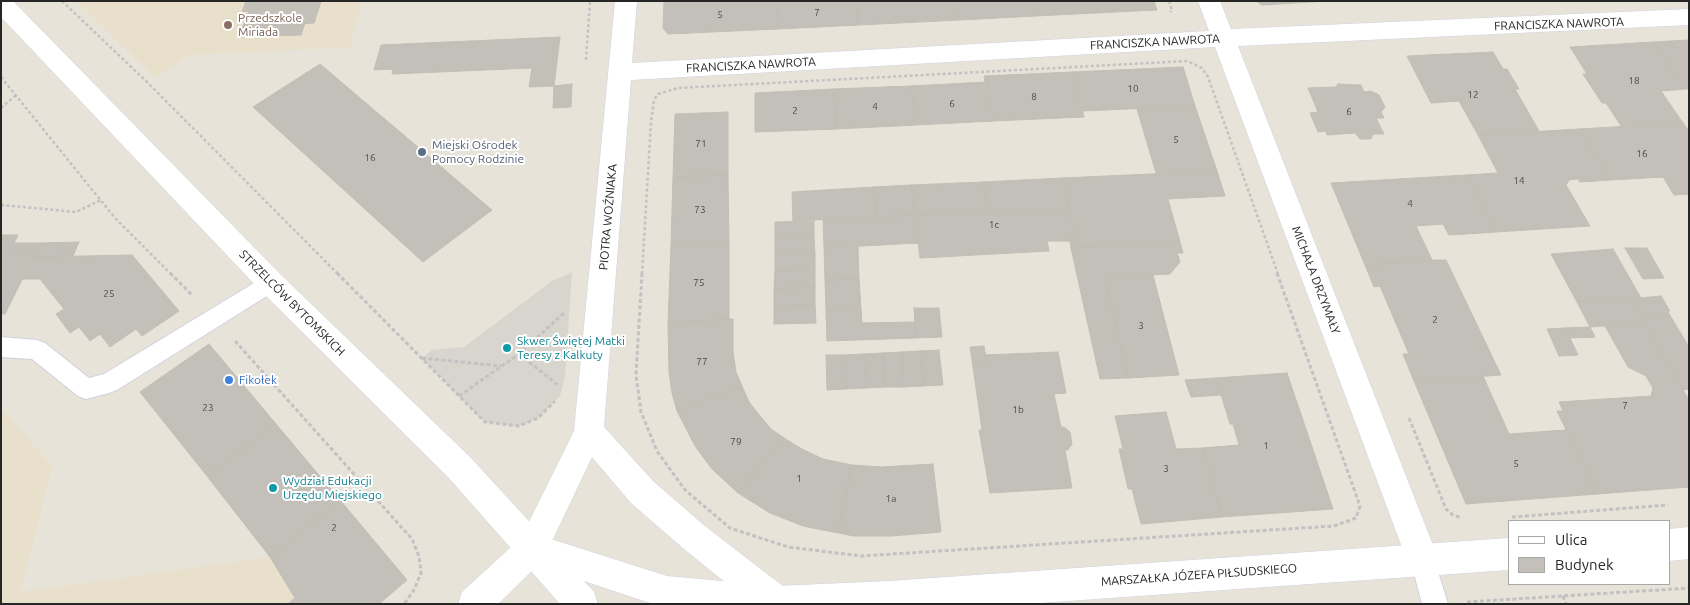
<!DOCTYPE html>
<html>
<head>
<meta charset="utf-8">
<style>
  body { margin:0 }
  #map { position:relative; width:1690px; height:605px; overflow:hidden; background:#e8e3d9; font-family:Ubuntu,sans-serif }
  canvas { display:block }
  .frame { position:absolute; inset:0; border:2px solid #262626; pointer-events:none }
  .legend { position:absolute; left:1508px; top:520px; width:162px; height:65px; box-sizing:border-box; background:#fff; border:1px solid #a8a8a8; margin:0; padding:6px 9px; list-style:none; font-size:15px; color:#262626 }
  .legend li { display:flex; align-items:center; gap:10px; height:25px }
  .legend b { width:25px; border:1px solid #a8a8a8 }
</style>
</head>
<body>
<div id="map">
<canvas width="1690" height="605"></canvas>
<div class="frame"></div>
<ul class="legend">
<li><b style="height:6px;background:#fff"></b>Ulica</li>
<li><b style="height:14px;background:#c3bfb9"></b>Budynek</li>
</ul>
</div>
<script>
const ctx = document.querySelector('canvas').getContext('2d');
ctx.lineJoin = 'round';
function paint(path, color) { ctx.fillStyle = color; ctx.fill(path, 'evenodd'); }
const toPath = rows => new Path2D(rows.map(r => 'M' + r).join(''));
function stroke(path, color, width, dash) { ctx.strokeStyle = color; ctx.lineWidth = width; ctx.lineCap = dash ? 'butt' : 'round'; ctx.setLineDash(dash || []); ctx.stroke(path); }
function label(font, color, halo, rows, align = 'center') {
  ctx.font = font + ' Ubuntu,sans-serif'; ctx.lineWidth = 4; ctx.setLineDash([]); ctx.textBaseline = 'middle'; ctx.strokeStyle = halo; ctx.fillStyle = color; for (const [text, x, y, turn = 0] of rows) {
    ctx.save(); ctx.translate(x, y); ctx.rotate((+turn || 0) * Math.PI / 180); ctx.textAlign = isNaN(turn) ? turn : align; if (halo) ctx.strokeText(text, 0, 0); ctx.fillText(text, 0, 0); ctx.restore();
  }
}
paint(toPath([
  [76,1,364,1,361,4,350,47,189,55,155,77],
  [1,407,52,467,20,592,270,557,340,500,407,580,379,604,1,604]
]), '#e8e0ca');
paint(toPath([
  [572,272,565,377,560,396,538,418,519,426,485,422,422,358,432,350,464,347,552,281]
]), '#d8d5cf');
const building = toPath([
  [246,1,321,1,314,23,243,26,249,11,242,12,246,1],
  [664,1,777,1,778,29,668,34,663,28,664,1],
  [777,1,856,1,858,25,778,29,777,1],
  [856,1,956,1,959,20,858,25,856,1],
  [956,1,1033,1,1036,16,959,20,956,1],
  [1033,1,1112,1,1116,12,1036,16,1033,1],
  [1112,1,1154,1,1157,10,1116,12,1112,1],
  [1256,1,1328,1,1262,5,1256,1],
  [305,23,301,35,239,37,243,26,305,23],
  [560,37,554,86,529,87,532,68,392,74,393,69,374,70,381,45,560,37],
  [1689,40,1689,89,1686,89,1653,42,1689,40],
  [1653,42,1686,89,1661,91,1683,123,1621,126,1606,103,1602,103,1583,74,1587,74,1570,47,1653,42],
  [1493,52,1503,69,1507,69,1519,89,1515,89,1539,131,1478,135,1459,101,1431,103,1407,56,1493,52],
  [320,64,492,210,423,262,253,107,320,64],
  [1183,67,1195,106,1082,111,1073,72,1183,67],
  [1073,72,1084,117,993,121,984,76,1073,72],
  [986,82,993,121,916,125,911,86,986,82],
  [572,84,571,107,553,108,554,86,572,84],
  [1338,84,1361,85,1364,92,1371,91,1379,95,1385,107,1381,112,1384,118,1376,118,1384,134,1373,134,1371,139,1360,139,1355,133,1327,135,1326,131,1318,132,1310,113,1318,112,1308,88,1336,87,1338,84],
  [911,86,916,125,837,129,834,89,911,86],
  [834,89,837,129,755,132,755,93,834,89],
  [1195,106,1217,171,1156,173,1137,109,1195,106],
  [728,112,728,175,673,177,675,114,728,112],
  [1683,123,1689,131,1689,194,1674,195,1663,177,1611,180,1579,129,1683,123],
  [1579,129,1611,180,1580,182,1578,179,1569,180,1566,185,1590,226,1496,232,1466,175,1498,173,1478,135,1579,129],
  [1217,171,1225,196,1168,199,1180,242,1071,248,1069,236,1075,235,1062,178,1217,171],
  [728,175,729,243,671,246,673,177,728,175],
  [1466,175,1496,232,1449,235,1443,224,1416,226,1432,260,1365,265,1331,183,1466,175],
  [1062,178,1069,208,988,212,983,182,1062,178],
  [983,182,988,212,915,215,911,185,983,182],
  [911,185,915,215,877,217,874,187,911,185],
  [874,187,877,217,793,221,792,192,874,187],
  [1069,208,1075,235,1069,236,1070,241,1047,241,1049,251,920,258,915,215,1069,208],
  [915,215,919,243,824,248,823,220,915,215],
  [814,221,814,237,775,238,775,222,814,221],
  [1,235,18,235,14,243,41,243,38,248,1,248,1,235],
  [814,237,815,254,775,254,775,238,814,237],
  [79,242,73,256,33,257,41,243,79,242],
  [1180,242,1183,253,1177,253,1180,262,1170,274,1105,277,1128,378,1100,379,1071,248,1180,242],
  [729,243,729,319,668,323,671,246,729,243],
  [858,247,859,279,825,280,824,248,858,247],
  [1,248,38,248,5,314,1,314,1,248],
  [1625,248,1647,248,1664,278,1643,279,1625,248],
  [1613,249,1641,298,1577,302,1551,254,1613,249],
  [775,254,815,254,815,270,775,271,775,254],
  [132,255,179,311,142,336,136,329,110,347,100,334,90,341,79,327,70,333,56,314,64,309,40,279,22,279,33,257,132,255],
  [1432,260,1446,260,1501,375,1414,381,1403,354,1409,354,1380,286,1374,287,1365,265,1432,260],
  [815,270,815,287,774,289,775,271,815,270],
  [1153,275,1179,375,1128,378,1105,277,1153,275],
  [859,279,861,309,826,311,825,280,859,279],
  [815,287,815,305,774,306,774,289,815,287],
  [1661,296,1670,311,1639,314,1630,299,1661,296],
  [1630,299,1644,323,1590,327,1577,302,1630,299],
  [815,305,816,323,774,324,774,306,815,305],
  [914,308,939,308,942,337,916,338,914,308],
  [861,309,862,323,915,322,916,338,827,341,826,311,861,309],
  [1668,312,1689,347,1689,389,1683,390,1639,314,1668,312],
  [729,319,733,319,733,352,736,372,742,386,677,411,672,393,669,372,668,323,729,319],
  [1644,323,1689,400,1689,487,1597,494,1557,411,1563,411,1559,402,1651,396,1653,388,1646,376,1628,367,1605,326,1644,323],
  [1590,327,1595,337,1570,338,1565,328,1590,327],
  [1565,328,1570,338,1578,355,1559,356,1547,329,1565,328],
  [209,344,276,424,207,476,140,392,209,344],
  [984,346,987,365,973,367,970,347,984,346],
  [939,350,943,385,924,386,920,351,939,350],
  [920,351,924,386,904,387,902,352,920,351],
  [902,352,904,387,885,387,883,353,902,352],
  [1058,352,1066,393,1054,394,1061,427,1064,427,1070,432,1072,444,1068,450,1065,450,1072,488,990,493,979,430,982,430,973,367,987,365,985,355,1058,352],
  [883,353,885,387,866,388,864,354,883,353],
  [864,354,866,388,846,389,845,355,864,354],
  [826,355,845,355,846,389,827,390,826,355],
  [1287,373,1333,509,1222,517,1203,448,1239,445,1233,424,1230,424,1216,378,1287,373],
  [1483,376,1509,434,1566,430,1597,494,1466,504,1414,381,1483,376],
  [1216,378,1222,395,1191,397,1185,380,1216,378],
  [742,386,749,402,760,416,771,429,784,438,738,493,712,469,695,446,677,411,742,386],
  [1166,412,1176,449,1203,448,1222,517,1141,524,1132,489,1128,489,1119,449,1123,449,1115,416,1166,412],
  [276,424,340,500,270,557,207,476,276,424],
  [784,438,802,449,823,459,852,465,838,533,803,526,770,513,738,493,784,438],
  [933,464,941,532,891,536,854,536,838,533,852,465,881,467,933,464],
  [340,500,407,580,379,604,288,604,295,598,270,557,340,500]
]);
paint(building, '#c3bfb9');
stroke(building, '#c2beb4', 1);
const service = toPath([
  [271,274,278,277,281,283,278,289,117,390,109,393,86,399,78,396,32,359,1,357,1,337,37,340,45,343,89,378,104,374,264,277,271,274],
  [1422,546,1431,549,1448,604,1422,604,1410,558,1413,549,1422,546]
]);
const minor = toPath([
  [615,1,637,1,632,63,1209,31,1198,1,1220,1,1231,29,1689,9,1689,25,1238,46,1438,558,1433,569,1422,574,1411,569,1406,558,1215,47,631,80,604,427,653,481,706,527,788,590,792,602,792,604,752,604,684,549,631,503,592,457,543,560,498,604,458,604,462,592,521,538,574,431,615,1]
]);
const tertiary = toPath([
  [1689,527,1689,559,1669,561,1669,529,1689,527],
  [532,533,667,576,776,586,889,581,1509,538,1509,570,1025,604,653,604,521,560,516,549,521,538,532,533]
]);
const secondary = toPath([
  [1,1,13,1,281,275,471,458,594,592,598,604,560,604,449,478,261,291,1,17,1,1]
]);
stroke(service, '#cfd1de', 2);
stroke(minor, '#cfd1de', 1);
stroke(tertiary, '#cfd1de', 1);
stroke(secondary, '#cfd1de', 1);
stroke(toPath([
  [62,1,147,82,338,274],
  [1169,1,1172,11,1170,12],
  [586,60,590,1],
  [1,77,115,218,171,274],
  [1,108,16,95],
  [1,205,76,212,101,200],
  [642,274,651,122,654,100,658,94,678,88,1187,61,1202,68,1208,77,1278,274]
]), '#c2c2c2', 2.5, [3, 2.5]);
stroke(toPath([
  [170,273,193,296],
  [337,273,485,422,519,426,538,418,555,401],
  [642,273,636,375,641,412,657,451,685,490,730,528,788,547,861,556,1334,526,1356,518,1360,506,1277,273],
  [235,341,412,539,419,556,421,573,414,590,404,604],
  [519,354,558,385],
  [422,358,501,366],
  [459,396,519,354,564,313],
  [1409,418,1446,509,1453,515,1462,518],
  [1512,517,1668,505],
  [1563,596,1566,604],
  [1467,602,1689,588]
]), '#c2c2c2', 3, [4, 2.5]);
paint(service, '#fff');
paint(minor, '#fff');
paint(tertiary, '#fff');
paint(secondary, '#fff');
for (const [x, y, r, color] of [
  [228,25,5,"#8d6e63"],
  [422,152,5,"#5c6f8a"],
  [507,348,5,"#0f9aa8"],
  [229,380,5,"#3f7fe0"],
  [273,488,5,"#0f9aa8"]
]) { const dot = new Path2D(); dot.arc(x, y, r, 0, 2 * Math.PI); ctx.fillStyle = color; ctx.fill(dot); stroke(dot, '#fff', 2); }
label('10px', '#4d4c4b', null, [
  ["7",817,13],
  ["5",720,15],
  ["18",1634,81],
  ["10",1133,89],
  ["12",1473,95],
  ["8",1034,97],
  ["6",952,104],
  ["4",875,107],
  ["2",795,111],
  ["6",1349,112],
  ["5",1176,140],
  ["71",701,144],
  ["16",1642,154],
  ["16",370,158],
  ["14",1519,181],
  ["4",1410,204],
  ["73",700,210],
  ["1c",994,225],
  ["75",699,283],
  ["25",109,294],
  ["2",1435,320],
  ["3",1141,326],
  ["77",702,362],
  ["7",1625,406],
  ["23",208,408],
  ["1b",1018,410],
  ["79",736,442],
  ["1",1266,446],
  ["5",1516,464],
  ["3",1166,469],
  ["1",799,479],
  ["1a",891,499],
  ["2",334,528]
]);
label('12px', '#785e54', '#fff', [
  ["Przedszkole",238,18],
  ["Miriada",238,32]
], 'left');
label('12px', '#262626', '#fff', [
  ["FRANCISZKA NAWROTA",1559,24,-2],
  ["FRANCISZKA NAWROTA",1155,42,-3],
  ["FRANCISZKA NAWROTA",751,65,-3],
  ["PIOTRA WOŹNIAKA",608,217,-85],
  ["MICHAŁA DRZYMAŁY",1316,280,69],
  ["STRZELCÓW BYTOMSKICH",292,303,45],
  ["MARSZAŁKA JÓZEFA PIŁSUDSKIEGO",1199,575,-4]
]);
label('12px', '#4e5e75', '#fff', [
  ["Miejski Ośrodek",432,145],
  ["Pomocy Rodzinie",432,159]
], 'left');
label('12px', '#0d838f', '#fff', [
  ["Skwer Świętej Matki",517,341],
  ["Teresy z Kalkuty",517,355],
  ["Wydział Edukacji",283,481],
  ["Urzędu Miejskiego",283,495]
], 'left');
label('12px', '#366cbe', '#fff', [
  ["Fikołek",239,380]
], 'left');
</script>
</body>
</html>
